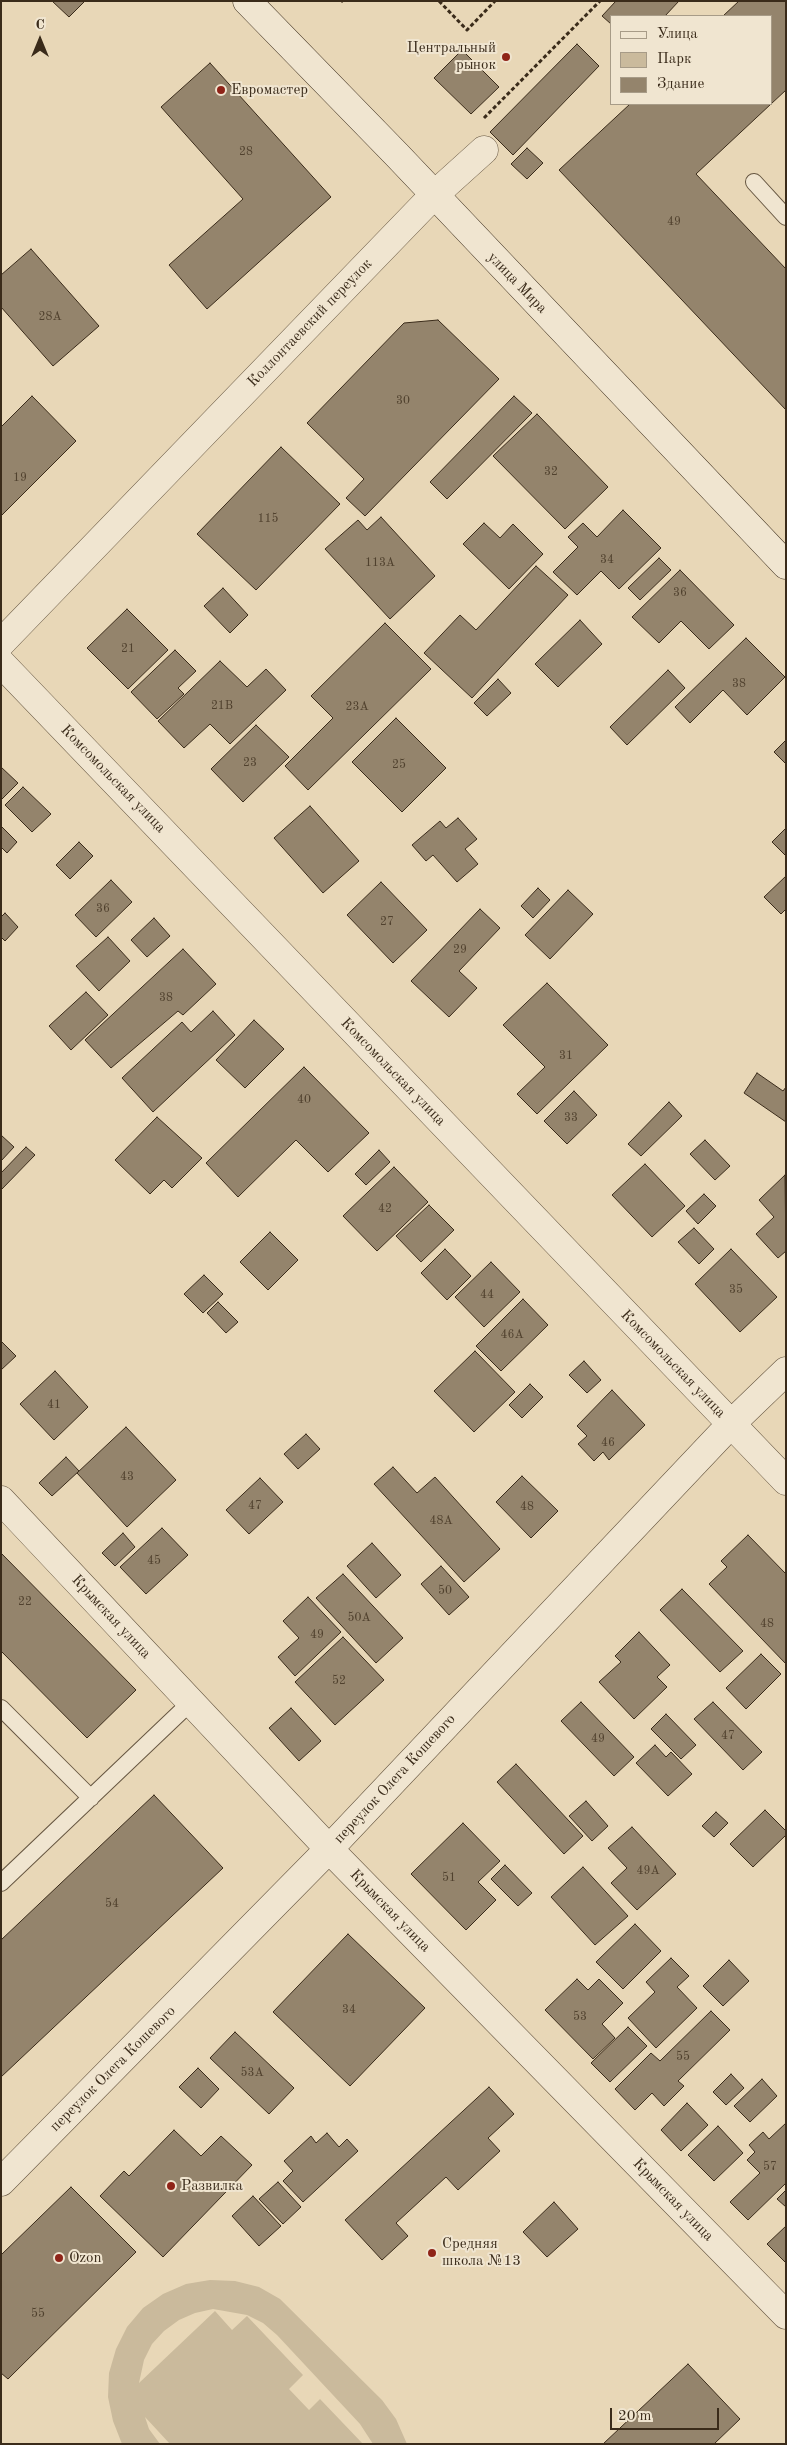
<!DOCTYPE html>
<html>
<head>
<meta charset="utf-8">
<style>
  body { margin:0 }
  #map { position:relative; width:787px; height:2445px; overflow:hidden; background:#e8d7b7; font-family:"Old Standard TT",serif }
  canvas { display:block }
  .frame { position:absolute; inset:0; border:2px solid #3a2b1a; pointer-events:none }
  .legend { position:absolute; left:610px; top:15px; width:162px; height:90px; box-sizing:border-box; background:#f0e5d0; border:1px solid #a79b87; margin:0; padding:6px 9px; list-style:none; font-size:15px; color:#3a2b1a }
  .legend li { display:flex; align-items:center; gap:10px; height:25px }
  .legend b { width:25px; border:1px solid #a79b87 }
  .north { position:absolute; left:15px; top:15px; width:50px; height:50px; -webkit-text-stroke:4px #f0e5d0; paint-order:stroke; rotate:0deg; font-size:14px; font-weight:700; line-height:20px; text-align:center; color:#3a2b1a }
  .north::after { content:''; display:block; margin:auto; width:18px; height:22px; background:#3a2b1a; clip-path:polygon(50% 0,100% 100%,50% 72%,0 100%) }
  .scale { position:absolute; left:610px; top:2408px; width:109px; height:22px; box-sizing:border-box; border:2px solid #3a2b1a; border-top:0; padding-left:6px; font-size:15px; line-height:18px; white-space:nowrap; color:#3a2b1a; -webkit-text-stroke:4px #f0e5d0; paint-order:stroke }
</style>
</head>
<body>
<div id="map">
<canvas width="787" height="2445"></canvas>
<div class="frame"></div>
<ul class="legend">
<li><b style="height:6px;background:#f0e5d0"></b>Улица</li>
<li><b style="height:14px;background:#caba9c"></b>Парк</li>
<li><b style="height:14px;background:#94846c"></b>Здание</li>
</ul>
<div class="north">С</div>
<div class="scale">20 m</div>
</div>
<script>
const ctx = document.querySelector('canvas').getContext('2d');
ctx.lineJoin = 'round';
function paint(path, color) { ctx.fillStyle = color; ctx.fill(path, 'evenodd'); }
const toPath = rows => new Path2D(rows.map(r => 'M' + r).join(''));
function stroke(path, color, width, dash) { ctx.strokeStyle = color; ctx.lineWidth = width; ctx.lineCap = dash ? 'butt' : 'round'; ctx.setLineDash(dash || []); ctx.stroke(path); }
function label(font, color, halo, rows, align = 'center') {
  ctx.font = font + ' "Old Standard TT",serif'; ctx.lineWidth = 4; ctx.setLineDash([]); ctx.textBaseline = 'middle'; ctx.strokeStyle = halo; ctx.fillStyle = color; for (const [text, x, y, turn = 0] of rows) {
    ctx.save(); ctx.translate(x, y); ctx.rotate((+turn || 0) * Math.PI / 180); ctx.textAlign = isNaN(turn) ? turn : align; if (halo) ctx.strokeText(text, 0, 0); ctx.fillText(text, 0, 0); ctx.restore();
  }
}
paint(toPath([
  [210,2280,235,2281,259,2287,280,2299,382,2400,396,2419,407,2444,373,2444,360,2424,277,2335,263,2323,247,2315,213,2309,195,2313,179,2320,164,2331,152,2344,144,2360,139,2383,215,2311,232,2330,247,2316,303,2375,289,2389,309,2410,320,2399,363,2444,170,2444,145,2417,149,2429,160,2444,122,2444,113,2421,108,2397,109,2373,116,2349,127,2327,143,2308,163,2294,186,2284]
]), '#caba9c');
const building = toPath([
  [52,1,85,1,69,17,52,1],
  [616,1,679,1,665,16,611,16,611,24,602,16,616,1],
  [739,1,786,1,786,90,696,174,786,269,786,410,559,170,630,104,771,104,771,16,723,16,739,1],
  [577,44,599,66,513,155,490,132,577,44],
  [462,50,499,87,471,114,434,78,462,50],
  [210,63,331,197,207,309,169,265,243,199,161,107,210,63],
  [527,148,543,163,527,179,511,164,527,148],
  [31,249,99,326,53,366,1,307,1,275,31,249],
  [438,320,499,379,365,516,346,498,364,479,307,423,404,323,438,320],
  [32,396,76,441,1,516,1,427,32,396],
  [514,396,532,413,447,499,430,482,514,396],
  [537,414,608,487,565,529,493,456,537,414],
  [281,447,340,504,256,590,197,534,281,447],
  [623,510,661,548,619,589,601,571,577,595,553,572,578,547,568,537,583,523,597,537,623,510],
  [381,517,435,576,390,619,325,549,358,520,367,530,381,517],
  [484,523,500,538,513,524,543,554,509,589,463,544,484,523],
  [659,558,671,570,640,600,628,588,659,558],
  [536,566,568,595,472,698,424,653,460,615,476,630,536,566],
  [680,570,734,625,709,649,681,621,659,643,632,617,680,570],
  [223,588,248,615,230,633,204,606,223,588],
  [127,609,168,650,128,689,87,648,127,609],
  [580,620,602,644,558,687,535,664,580,620],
  [385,623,431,669,308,790,285,766,333,718,311,696,385,623],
  [746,638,785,677,747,715,723,690,690,723,675,707,746,638],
  [175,650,196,671,178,688,184,694,157,719,131,692,175,650],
  [220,661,247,687,266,669,286,690,230,744,210,724,184,748,158,721,220,661],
  [668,670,685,688,627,745,610,727,668,670],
  [498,679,511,693,487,716,474,703,498,679],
  [396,718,446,768,402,812,352,762,396,718],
  [256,725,289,757,243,802,211,769,256,725],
  [786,740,786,764,774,752,786,740],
  [1,767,18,783,1,800,1,767],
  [23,787,51,814,32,832,5,805,23,787],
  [310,806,359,861,323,893,274,838,310,806],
  [458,818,477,839,465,849,478,864,457,882,433,855,426,861,412,845,440,821,446,828,458,818],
  [1,826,17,842,7,853,1,847,1,826],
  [786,828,786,856,772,842,786,828],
  [79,842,93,856,70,879,56,865,79,842],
  [786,876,786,909,781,914,764,897,786,876],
  [111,880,132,902,96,937,75,915,111,880],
  [381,882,427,930,393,963,347,915,381,882],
  [538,888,550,900,533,918,521,906,538,888],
  [568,890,593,914,550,959,525,935,568,890],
  [480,909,500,928,459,971,477,988,449,1017,411,981,480,909],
  [5,913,18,927,5,941,1,937,1,917,5,913],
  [154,918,170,936,147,957,131,940,154,918],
  [108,937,130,961,99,991,76,966,108,937],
  [183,949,216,984,183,1015,178,1011,111,1068,85,1040,183,949],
  [547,983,608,1045,537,1114,517,1094,545,1067,503,1025,547,983],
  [86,992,108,1015,71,1050,49,1026,86,992],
  [213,1011,235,1035,153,1112,122,1078,182,1022,191,1032,213,1011],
  [254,1020,284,1049,245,1088,216,1060,254,1020],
  [304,1067,369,1133,328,1172,296,1140,238,1197,206,1163,304,1067],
  [757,1073,783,1091,786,1087,786,1122,744,1093,757,1073],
  [574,1091,597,1115,567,1144,544,1121,574,1091],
  [669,1102,682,1116,641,1156,628,1144,669,1102],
  [157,1117,202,1158,172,1188,164,1180,150,1194,115,1160,157,1117],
  [1,1135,14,1147,1,1161,1,1135],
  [705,1140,730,1166,715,1180,690,1154,705,1140],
  [26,1147,35,1155,1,1190,1,1173,26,1147],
  [379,1150,390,1162,366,1185,355,1174,379,1150],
  [645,1164,685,1206,652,1237,612,1195,645,1164],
  [394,1167,428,1202,377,1251,343,1216,394,1167],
  [785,1175,786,1251,778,1258,756,1234,774,1217,759,1200,785,1175],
  [704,1194,716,1206,698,1224,686,1211,704,1194],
  [429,1205,454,1230,421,1262,396,1236,429,1205],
  [694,1228,714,1249,699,1264,678,1242,694,1228],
  [270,1232,298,1260,268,1290,240,1262,270,1232],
  [445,1249,471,1276,447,1300,421,1273,445,1249],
  [731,1249,777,1297,740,1332,695,1284,731,1249],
  [491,1262,520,1292,484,1327,455,1297,491,1262],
  [204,1275,223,1294,203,1313,184,1294,204,1275],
  [523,1299,548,1325,501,1371,476,1346,523,1299],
  [218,1302,238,1322,226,1333,207,1313,218,1302],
  [1,1341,16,1356,1,1370,1,1341],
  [475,1351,515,1392,474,1432,434,1391,475,1351],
  [584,1361,601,1380,587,1393,569,1375,584,1361],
  [55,1371,88,1407,54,1440,20,1404,55,1371],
  [530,1384,543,1397,522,1418,509,1405,530,1384],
  [612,1390,645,1425,609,1460,603,1452,594,1461,578,1444,587,1436,577,1426,612,1390],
  [126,1427,176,1480,127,1527,77,1473,126,1427],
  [306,1434,320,1449,298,1469,284,1454,306,1434],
  [66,1457,79,1471,52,1496,39,1483,66,1457],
  [393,1467,417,1493,435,1477,500,1549,464,1582,374,1484,393,1467],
  [522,1476,558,1511,531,1538,496,1502,522,1476],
  [260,1478,283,1502,249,1534,226,1510,260,1478],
  [162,1528,188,1555,146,1594,120,1567,162,1528],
  [123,1533,135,1547,115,1566,102,1553,123,1533],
  [748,1535,786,1574,786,1664,709,1584,727,1567,721,1561,748,1535],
  [372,1543,401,1575,376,1598,347,1566,372,1543],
  [1,1553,136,1690,87,1738,1,1651,1,1553],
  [441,1566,469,1597,449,1615,421,1584,441,1566],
  [343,1574,403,1638,376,1663,316,1598,343,1574],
  [682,1589,743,1651,720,1672,660,1610,682,1589],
  [308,1597,341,1632,295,1676,278,1657,299,1638,283,1621,308,1597],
  [639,1632,670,1665,657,1677,667,1687,634,1719,599,1682,621,1662,615,1656,639,1632],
  [343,1637,384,1680,335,1725,295,1682,343,1637],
  [761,1654,781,1674,746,1709,726,1688,761,1654],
  [581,1702,634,1757,614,1776,561,1721,581,1702],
  [713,1702,762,1752,743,1770,694,1719,713,1702],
  [291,1708,321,1741,299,1761,269,1728,291,1708],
  [666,1714,696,1745,681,1759,651,1729,666,1714],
  [655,1745,666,1757,671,1752,692,1774,668,1796,636,1763,655,1745],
  [516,1764,583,1836,564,1854,497,1782,516,1764],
  [154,1795,223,1868,1,2077,1,1940,154,1795],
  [586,1801,608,1826,592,1841,569,1816,586,1801],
  [765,1810,786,1831,786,1835,753,1867,730,1844,765,1810],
  [716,1812,728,1823,714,1837,702,1826,716,1812],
  [463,1823,500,1861,478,1882,496,1900,466,1930,411,1874,463,1823],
  [632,1827,676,1874,637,1910,611,1883,627,1868,608,1848,632,1827],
  [505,1865,532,1893,518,1906,491,1879,505,1865],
  [583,1867,628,1916,595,1945,551,1897,583,1867],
  [635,1924,661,1951,623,1989,596,1962,635,1924],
  [348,1934,425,2008,350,2086,273,2012,348,1934],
  [671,1958,689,1976,677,1987,697,2008,656,2048,628,2018,655,1992,646,1982,671,1958],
  [729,1960,749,1981,723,2006,703,1986,729,1960],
  [577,1979,588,1990,599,1979,623,2003,602,2024,615,2038,593,2059,545,2010,577,1979],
  [711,2011,730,2030,678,2081,684,2086,664,2106,652,2093,635,2110,615,2089,651,2053,660,2061,711,2011],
  [628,2027,647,2046,610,2082,591,2063,628,2027],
  [235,2032,294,2088,269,2114,210,2058,235,2032],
  [198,2068,219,2089,201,2108,179,2087,198,2068],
  [731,2074,744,2088,726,2105,713,2092,731,2074],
  [762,2079,777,2096,750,2122,734,2106,762,2079],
  [489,2087,514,2114,488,2138,500,2151,458,2190,446,2177,396,2223,408,2236,382,2260,345,2220,489,2087],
  [687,2103,708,2125,681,2151,661,2130,687,2103],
  [786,2123,786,2183,748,2220,730,2202,760,2173,747,2160,755,2152,749,2145,763,2132,769,2139,786,2123],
  [718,2126,743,2153,714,2181,688,2155,718,2126],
  [174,2130,201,2156,221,2136,252,2165,163,2257,100,2196,124,2171,129,2176,174,2130],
  [327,2133,339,2147,347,2139,358,2151,303,2202,283,2181,293,2171,284,2161,311,2136,316,2143,327,2133],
  [278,2182,301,2207,283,2224,259,2199,278,2182],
  [71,2187,136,2252,8,2379,1,2373,1,2255,71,2187],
  [786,2190,786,2207,777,2199,786,2190],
  [253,2196,281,2226,259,2246,232,2216,253,2196],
  [554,2202,578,2229,547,2257,523,2232,554,2202],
  [786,2226,786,2263,767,2244,786,2226],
  [688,2364,740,2419,714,2444,603,2444,688,2364]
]);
paint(building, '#94846c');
stroke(building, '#3a2b1a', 1);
const lane = toPath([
  [754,182,786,217],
  [1,1708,91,1798],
  [1,1883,191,1702]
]);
const street = toPath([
  [1,643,433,196,484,150],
  [1,663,786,1481],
  [1,1500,329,1849,786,2315],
  [1,2182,329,1849,731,1424,786,1371]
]);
const secondary = toPath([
  [247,1,397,155,786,565]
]);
stroke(lane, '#665641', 18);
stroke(street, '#665641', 29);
stroke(secondary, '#3a2b1a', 29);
stroke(toPath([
  [439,1,467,30,495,1],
  [341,2,342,1],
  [484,118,600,1]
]), '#3a2b1a', 3, [4, 2.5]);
stroke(lane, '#f0e5d0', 16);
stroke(street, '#f0e5d0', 28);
stroke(secondary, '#f0e5d0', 28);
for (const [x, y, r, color] of [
  [506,57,5,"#8f2418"],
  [221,90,5,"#8f2418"],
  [171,2186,5,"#8f2418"],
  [432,2253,5,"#8f2418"],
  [59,2258,5,"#8f2418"]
]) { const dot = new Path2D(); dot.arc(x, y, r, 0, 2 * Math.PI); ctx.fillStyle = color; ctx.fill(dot); stroke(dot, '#f0e5d0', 2); }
label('12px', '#50412e', null, [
  ["28",246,152],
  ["49",674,222],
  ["28А",50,317],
  ["30",403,401],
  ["32",551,472],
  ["19",20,478],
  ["115",268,519],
  ["34",607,560],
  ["113А",380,563],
  ["36",680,593],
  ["21",128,649],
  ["38",739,684],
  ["21В",222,706],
  ["23А",357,707],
  ["23",250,763],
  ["25",399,765],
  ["36",103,909],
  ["27",387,922],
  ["29",460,950],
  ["38",166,998],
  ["31",566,1056],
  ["40",304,1100],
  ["33",571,1118],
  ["42",385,1209],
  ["35",736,1290],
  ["44",487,1295],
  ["46А",512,1335],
  ["41",54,1405],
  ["46",608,1443],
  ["43",127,1477],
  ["47",255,1506],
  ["48",527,1507],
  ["48А",441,1521],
  ["45",154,1561],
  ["50",445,1591],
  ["22",25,1602],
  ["50А",359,1618],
  ["48",767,1624],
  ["49",317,1635],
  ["52",339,1681],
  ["47",728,1736],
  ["49",598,1739],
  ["49А",648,1871],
  ["51",449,1878],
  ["54",112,1904],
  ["34",349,2010],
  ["53",580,2017],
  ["55",683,2057],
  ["53А",252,2073],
  ["57",770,2167],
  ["55",38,2314]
]);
label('15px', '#3a2b1a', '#f0e5d0', [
  ["Центральный",496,48,"right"],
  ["рынок",496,65,"right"],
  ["Евромастер",231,90],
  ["Развилка",181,2186],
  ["Средняя",442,2244],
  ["школа №13",442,2261],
  ["Ozon",69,2258]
], 'left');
label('15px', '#3a2b1a', '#f0e5d0', [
  ["улица Мира",517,283,46],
  ["Коллонтаевский переулок",310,323,-46],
  ["Комсомольская улица",113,779,46],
  ["Комсомольская улица",393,1072,46],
  ["Комсомольская улица",673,1364,46],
  ["Крымская улица",111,1617,47],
  ["переулок Олега Кошевого",395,1779,-47],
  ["Крымская улица",390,1911,46],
  ["переулок Олега Кошевого",113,2069,-45],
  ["Крымская улица",673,2200,46]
]);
</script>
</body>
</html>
